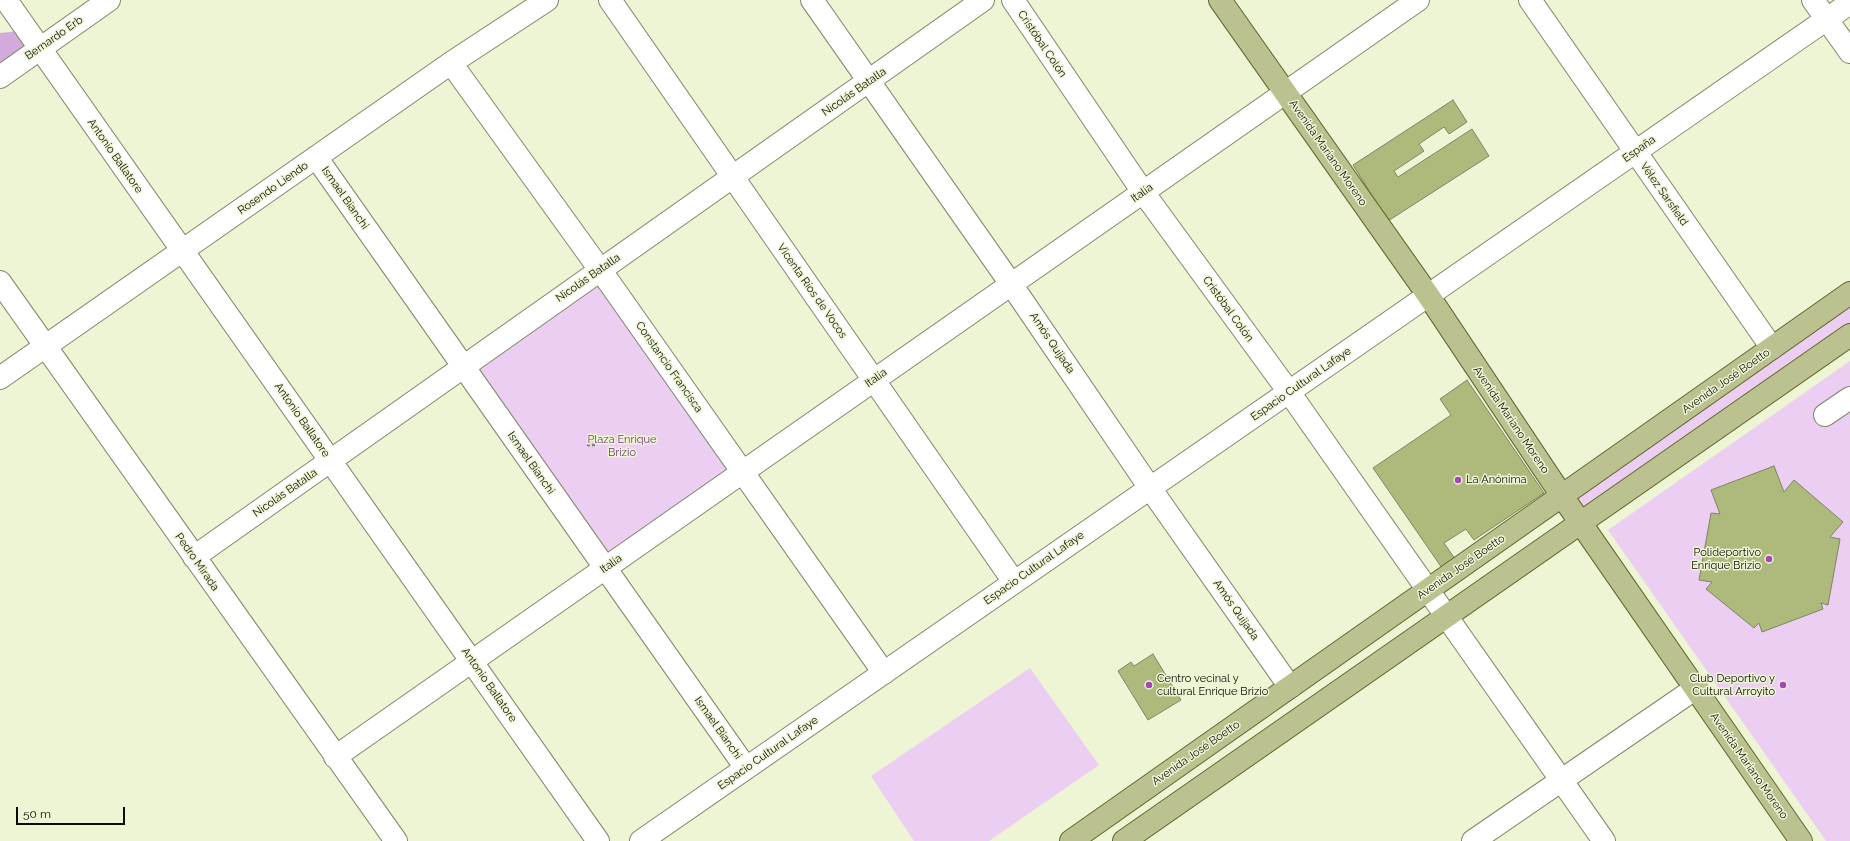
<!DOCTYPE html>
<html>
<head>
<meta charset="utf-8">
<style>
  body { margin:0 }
  #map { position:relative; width:1850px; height:841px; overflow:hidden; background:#eef5d4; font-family:Raleway,sans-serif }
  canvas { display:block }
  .scale { position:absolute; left:16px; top:807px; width:109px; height:18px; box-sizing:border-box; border:2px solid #0b0d04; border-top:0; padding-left:5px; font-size:12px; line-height:14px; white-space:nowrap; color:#0b0d04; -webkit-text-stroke:3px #eef5d4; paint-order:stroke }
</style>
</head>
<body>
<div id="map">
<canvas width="1850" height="841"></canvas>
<div class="scale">50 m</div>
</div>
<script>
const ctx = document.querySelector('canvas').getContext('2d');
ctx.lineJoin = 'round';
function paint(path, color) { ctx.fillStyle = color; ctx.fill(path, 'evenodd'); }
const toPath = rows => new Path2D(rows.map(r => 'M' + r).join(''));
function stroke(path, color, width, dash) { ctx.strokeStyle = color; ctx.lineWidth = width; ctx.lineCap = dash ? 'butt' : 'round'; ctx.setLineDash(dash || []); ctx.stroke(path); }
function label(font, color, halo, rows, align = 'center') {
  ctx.font = font + ' Raleway,sans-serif'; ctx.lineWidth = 3; ctx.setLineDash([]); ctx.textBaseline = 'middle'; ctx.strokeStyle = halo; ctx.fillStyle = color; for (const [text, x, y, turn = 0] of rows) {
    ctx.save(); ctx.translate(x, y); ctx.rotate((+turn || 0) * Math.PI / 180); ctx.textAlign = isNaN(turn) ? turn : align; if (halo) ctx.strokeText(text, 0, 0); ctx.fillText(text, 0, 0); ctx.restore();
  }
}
paint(toPath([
  [599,275,736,469,605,562,470,369],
  [1850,298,1850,332,1584,517,1568,496],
  [1850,361,1850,841,1826,841,1608,530],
  [1030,668,1099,765,989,841,914,841,871,776]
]), '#ebcef1');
paint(toPath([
  [19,31,29,46,0,66,0,33]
]), '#d3aadc');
const building = toPath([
  [1453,100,1467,122,1449,134,1444,127,1419,144,1424,151,1394,171,1398,177,1472,129,1489,156,1388,221,1353,165,1453,100],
  [1467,380,1544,493,1474,540,1466,529,1444,543,1455,559,1442,568,1373,468,1451,415,1440,399,1467,380],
  [1774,466,1784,492,1794,480,1843,522,1830,537,1840,539,1828,605,1821,603,1823,609,1762,632,1759,623,1754,628,1706,589,1712,582,1699,580,1711,513,1720,514,1711,490,1774,466],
  [1153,654,1181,700,1148,720,1118,671,1131,662,1134,666,1153,654]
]);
paint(building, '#aeb97c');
stroke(building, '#7f8467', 1);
const minor = toPath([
  [6,0,598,841],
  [610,0,1014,582],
  [812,0,1011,284,1150,488,1290,687],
  [1013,0,1143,192,1289,392,1604,841],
  [1530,0,1772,348],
  [1813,0,1850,52],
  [451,63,611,285,884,673],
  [0,77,109,0],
  [316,157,746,768],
  [0,282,396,841],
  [0,378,451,63,547,0],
  [1825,415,1850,398],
  [194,557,983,0],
  [335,757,1418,0],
  [641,841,1850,3],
  [1473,841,1696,688]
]);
const major = toPath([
  [1220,0,1428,295,1562,496,1801,841],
  [1071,841,1850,293],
  [1124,841,1850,335]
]);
stroke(minor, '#808669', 24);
stroke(major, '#60682e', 24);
stroke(toPath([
  [587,445,596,445],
  [612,449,619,452]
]), '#7f846f', 2.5, [3, 2]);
stroke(minor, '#fff', 22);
stroke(major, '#bbc28f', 22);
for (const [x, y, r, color] of [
  [1458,480,4,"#a148b3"],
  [1769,559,4,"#a148b3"],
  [1149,685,4,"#a148b3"],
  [1783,685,4,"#a148b3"]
]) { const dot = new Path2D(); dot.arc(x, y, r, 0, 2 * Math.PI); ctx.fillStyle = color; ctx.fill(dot); stroke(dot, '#eef5d4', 1.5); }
label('11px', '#0b0d04', '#eef5d4', [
  ["Bernardo Erb",54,38,-35],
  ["Cristóbal Colón",1042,44,56],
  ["Nicolás Batalla",854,92,-35],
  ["España",1639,149,-35],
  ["Avenida Mariano Moreno",1328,153,55],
  ["Antonio Ballatore",115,156,55],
  ["Rosendo Liendo",273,188,-35],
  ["Italia",1142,193,-35],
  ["Vélez Sarsfield",1664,194,55],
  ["Ismael Bianchi",345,198,55],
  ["Nicolás Batalla",588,278,-35],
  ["Vicenta Ríos de Vocos",812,291,55],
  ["Cristóbal Colón",1228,309,54],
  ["Amós Quijada",1052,343,56],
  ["Constancio Francisca",669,367,55],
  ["Italia",876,378,-35],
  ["Avenida José Boetto",1726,381,-35],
  ["Espacio Cultural Lafaye",1301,384,-35],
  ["Antonio Ballatore",302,420,55],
  ["Avenida Mariano Moreno",1511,420,56],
  ["Ismael Bianchi",531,463,55],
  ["Nicolás Batalla",285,493,-35],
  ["Pedro Mirada",197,562,55],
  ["Italia",611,564,-35],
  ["Avenida José Boetto",1461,567,-35],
  ["Espacio Cultural Lafaye",1034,568,-35],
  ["Amós Quijada",1236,610,55],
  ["Antonio Ballatore",489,685,55],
  ["Ismael Bianchi",718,728,55],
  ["Espacio Cultural Lafaye",768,753,-35],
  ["Avenida José Boetto",1196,753,-35],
  ["Avenida Mariano Moreno",1749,766,55]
]);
label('11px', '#6e3b78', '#eef5d4', [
  ["Plaza Enrique",622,440],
  ["Brizio",622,453]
]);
label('11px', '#0b0d04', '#eef5d4', [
  ["La Anónima",1466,480],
  ["Polideportivo",1761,553,"right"],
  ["Enrique Brizio",1761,566,"right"],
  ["Centro vecinal y",1157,679],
  ["cultural Enrique Brizio",1157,692],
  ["Club Deportivo y",1775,679,"right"],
  ["Cultural Arroyito",1775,692,"right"]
], 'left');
</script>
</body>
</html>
